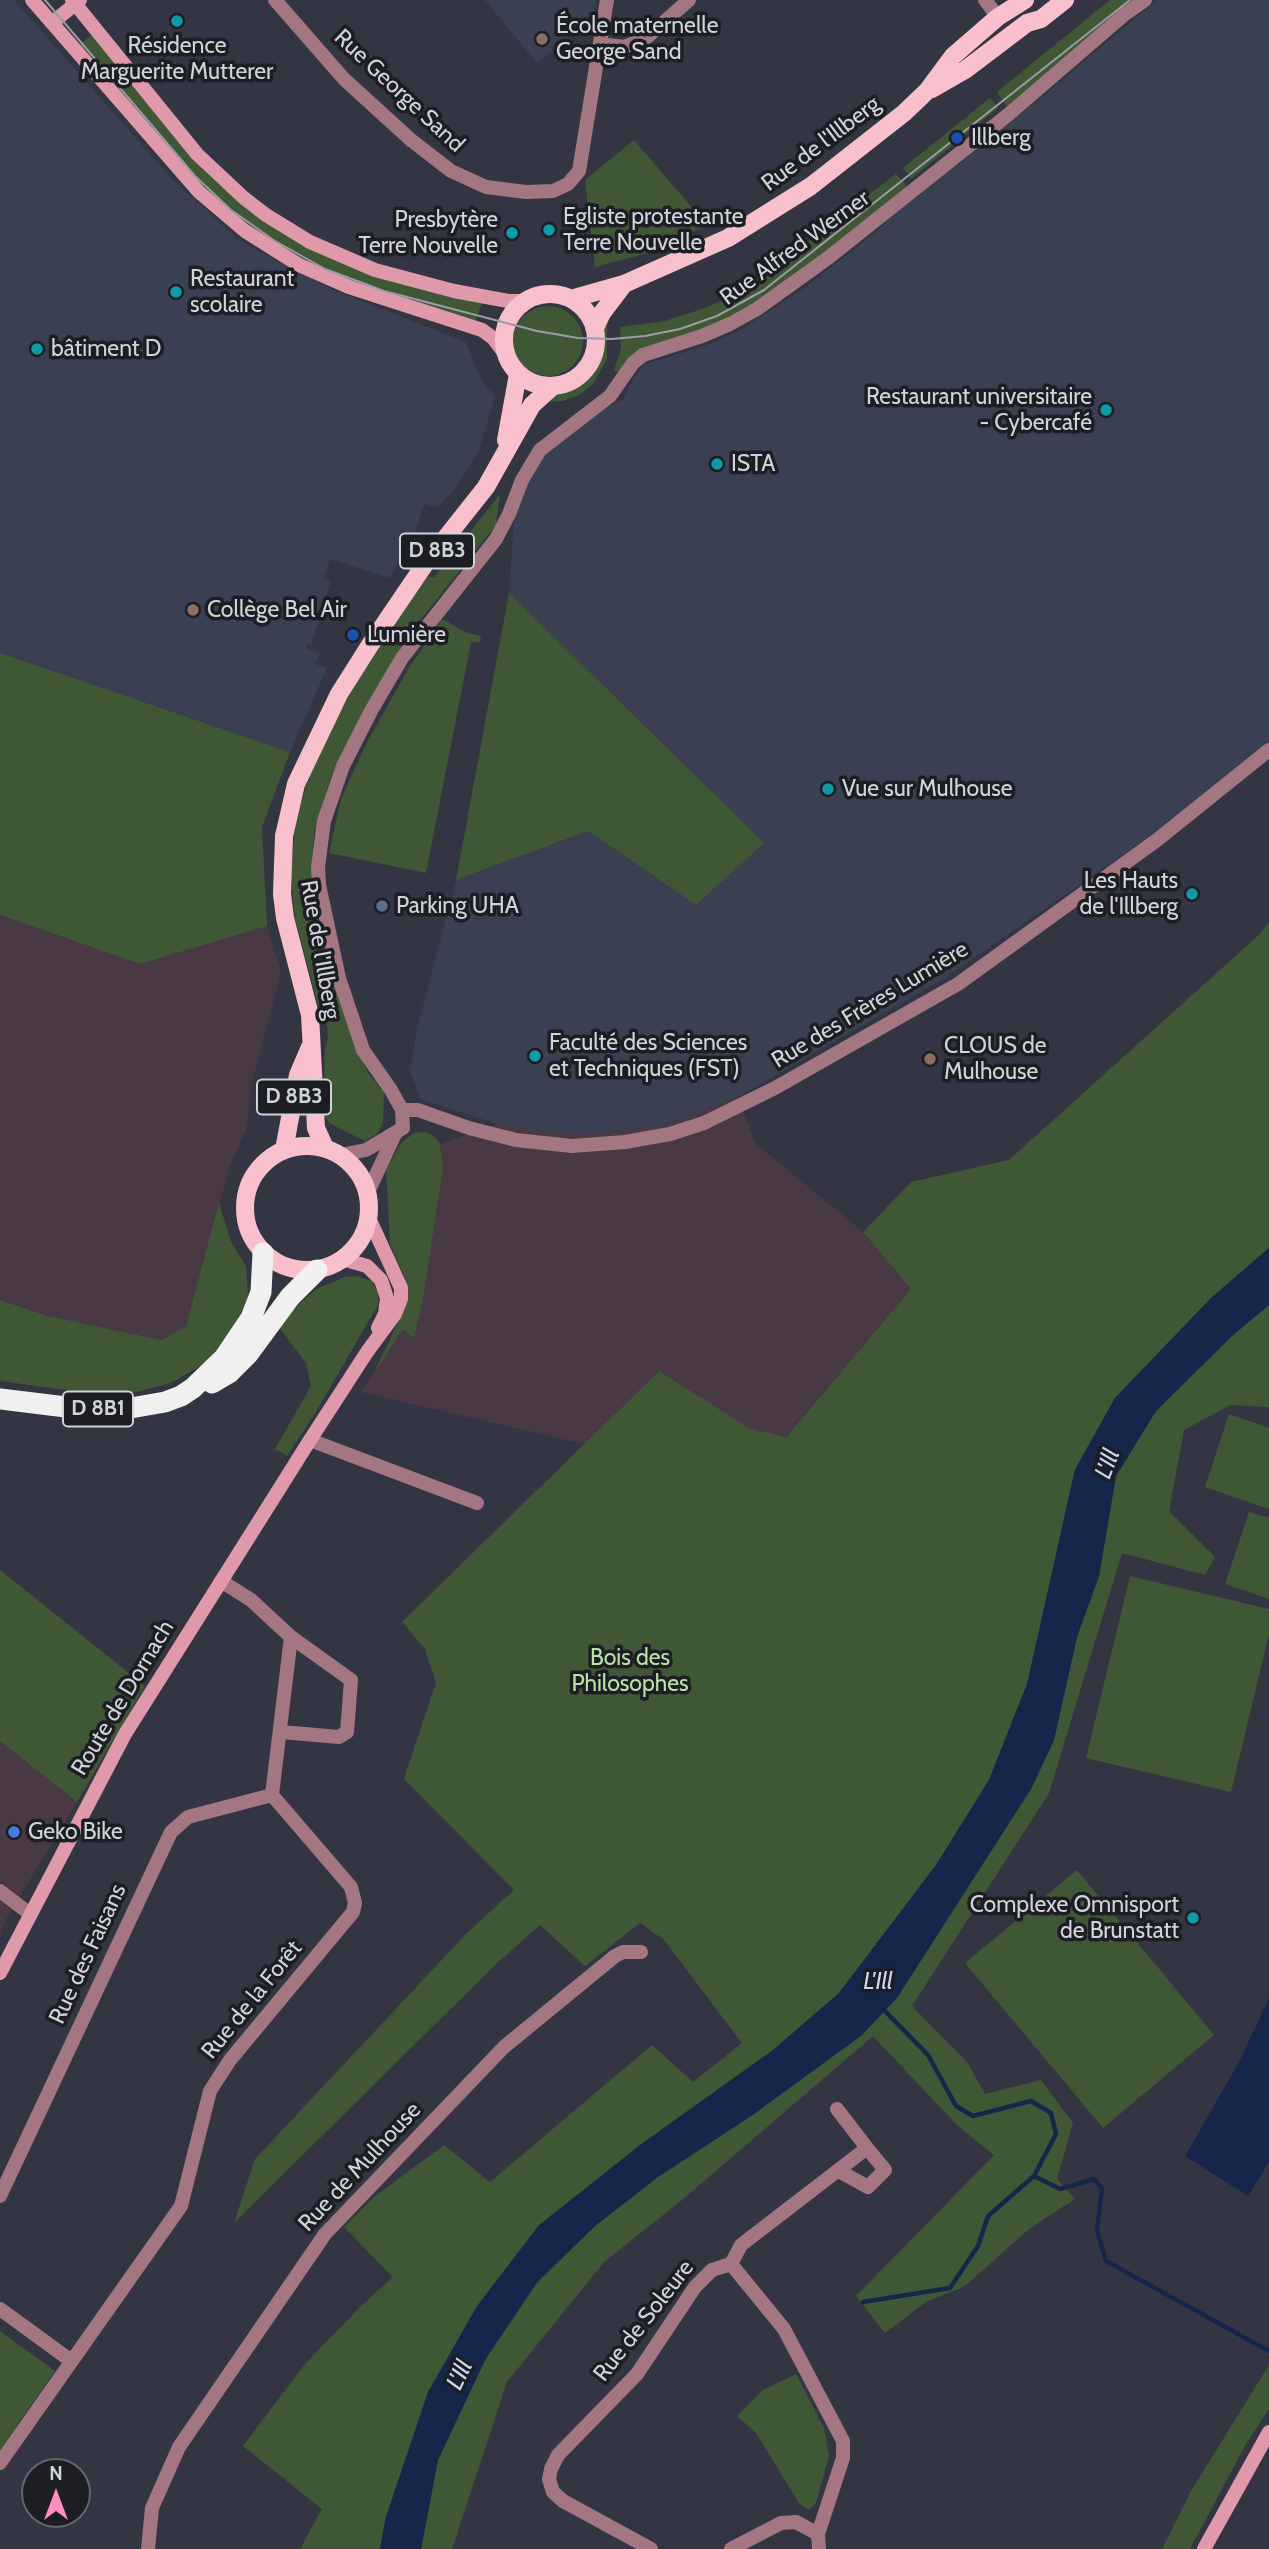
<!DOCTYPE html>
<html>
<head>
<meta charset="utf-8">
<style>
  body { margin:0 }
  #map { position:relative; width:1269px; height:2549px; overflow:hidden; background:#333642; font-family:Cabin,sans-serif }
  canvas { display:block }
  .north { position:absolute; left:21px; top:2458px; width:70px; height:70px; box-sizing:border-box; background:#1d1e24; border:2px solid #65666d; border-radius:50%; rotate:0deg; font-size:19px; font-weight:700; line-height:28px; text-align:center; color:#d1d3db }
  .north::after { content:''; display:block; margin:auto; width:24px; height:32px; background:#fd8ec0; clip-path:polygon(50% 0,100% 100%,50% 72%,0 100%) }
</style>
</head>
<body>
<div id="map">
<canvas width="1269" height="2549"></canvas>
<div class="north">N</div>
</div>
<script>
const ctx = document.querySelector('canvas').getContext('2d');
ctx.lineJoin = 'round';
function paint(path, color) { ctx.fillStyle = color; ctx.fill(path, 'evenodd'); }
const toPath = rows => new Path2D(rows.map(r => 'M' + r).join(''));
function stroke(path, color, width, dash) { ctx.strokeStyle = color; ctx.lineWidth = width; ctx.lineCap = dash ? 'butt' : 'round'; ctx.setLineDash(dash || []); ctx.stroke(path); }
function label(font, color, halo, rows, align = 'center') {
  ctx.font = font + ' Cabin,sans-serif'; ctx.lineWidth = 7; ctx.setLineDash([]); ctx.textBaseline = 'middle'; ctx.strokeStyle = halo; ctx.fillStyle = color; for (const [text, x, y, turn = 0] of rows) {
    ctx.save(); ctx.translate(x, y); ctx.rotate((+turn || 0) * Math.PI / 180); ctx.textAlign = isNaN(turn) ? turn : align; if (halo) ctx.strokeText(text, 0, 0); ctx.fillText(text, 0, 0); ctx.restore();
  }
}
paint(toPath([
  [0,0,14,0,171,178,240,241,333,290,466,342,482,381,495,397,479,450,457,486,438,508,424,504,416,530,389,578,330,559,324,578,331,581,311,645,307,644,306,648,320,653,315,664,327,668,290,752,0,653],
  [485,0,596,0,593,16,537,63],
  [1157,0,1269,0,1269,748,1147,838,942,980,738,1097,665,1125,589,1134,551,1132,498,1124,420,1099,410,1069,417,1029,456,880,588,831,696,905,763,843,509,593,514,520,522,494,541,459,550,450,604,409,623,399,634,377,645,364,702,347,739,331,804,288,870,237,895,213,1038,100]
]), '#3a3f51');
paint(toPath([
  [0,915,140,964,267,926,281,972,251,1086,247,1127,230,1166,186,1326,163,1340,48,1316,0,1300],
  [738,1097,755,1143,863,1232,911,1289,785,1437,749,1428,659,1371,584,1444,361,1392,403,1329,414,1337,423,1299,443,1169,440,1144,498,1124,551,1132,589,1134,665,1125],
  [0,1741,77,1802,5,1921,0,1938]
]), '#493945');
paint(toPath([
  [1110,0,1136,0,1008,108,997,92],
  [94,33,165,123,282,231,482,303,475,323,332,277,266,241,204,192,76,47],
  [990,98,998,108,911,179,903,168],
  [634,140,707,225,644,254,595,267,585,180],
  [896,174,908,188,769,295,736,315,619,372,614,371,621,348,620,327,665,321,702,309,730,297,760,278],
  '513 341a35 35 0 1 1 70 0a35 35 0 1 1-70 0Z',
  [607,313,607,359,593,384,579,395,563,401,541,402,557,393,572,389,584,380,595,367,600,351,602,328],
  [500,494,496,525,418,623,370,700,331,776,314,833,312,859,313,894,326,957,355,1049,369,1074,384,1092,383,1123,377,1134,365,1141,329,1123,323,1113,325,1048,328,1038,327,1025,323,1023,295,918,291,877,295,821,310,774,328,733,360,675,428,576,434,578],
  [509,593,764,843,696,905,588,831,456,880],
  [444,620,467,633,481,636,480,642,471,642,426,873,329,853,341,799,366,744,410,666,441,621],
  [0,653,290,752,262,827,267,926,140,964,0,915],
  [1269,922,1269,1248,1211,1298,1115,1398,1075,1469,1027,1684,989,1780,936,1865,839,1993,773,2050,640,2145,428,2392,386,2517,380,2549,300,2549,322,2509,243,2446,305,2364,361,2306,393,2277,344,2227,374,2197,444,2145,490,2182,652,2045,693,2082,742,2043,664,1940,640,1923,585,1966,540,1925,498,1962,234,2223,255,2159,467,1933,514,1890,404,1779,436,1683,425,1649,402,1622,659,1371,749,1428,786,1437,911,1289,863,1232,911,1182,1009,1160,1261,933],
  [425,1132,434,1136,440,1144,443,1169,423,1299,414,1338,403,1329,373,1375,402,1314,407,1289,405,1278,390,1244,386,1170,401,1143,414,1133],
  [219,1203,231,1242,246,1266,248,1295,243,1314,207,1362,171,1383,117,1397,0,1381,0,1300,48,1316,162,1340,186,1326],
  [356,1276,372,1281,378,1292,378,1305,314,1415,287,1456,275,1449,311,1386,306,1363,279,1327,291,1312,316,1289,345,1277],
  [1269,1305,1269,1407,1230,1405,1184,1430,1169,1511,1215,1557,1205,1575,1122,1553,1049,1793,912,2006,967,2062,985,2094,1041,2080,1073,2123,1057,2179,1075,2199,1029,2229,965,2286,926,2302,885,2333,856,2296,994,2155,958,2126,873,2036,682,2200,604,2262,507,2382,452,2549,421,2549,438,2460,485,2360,537,2283,595,2226,658,2177,754,2114,862,2035,1031,1789,1054,1740,1077,1637,1099,1576,1116,1476,1156,1411,1233,1335],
  [1229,1414,1269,1428,1269,1509,1205,1487],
  [1249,1512,1269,1518,1269,1599,1225,1584],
  [0,1570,145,1686,77,1802,0,1741],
  [1130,1576,1269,1609,1269,1634,1231,1792,1086,1758],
  [1077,1870,1214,2035,1103,2128,965,1963],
  [0,2331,55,2371,0,2450],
  [1269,2365,1269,2409,1246,2444,1190,2549,1162,2549,1191,2491],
  [796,2374,824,2428,829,2456,816,2503,809,2510,799,2503,756,2433,737,2416,763,2390]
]), '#405736');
paint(toPath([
  [1269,1248,1269,1305,1233,1335,1156,1411,1116,1476,1099,1576,1077,1637,1054,1740,1031,1789,897,1998,862,2035,754,2114,658,2177,595,2226,537,2282,485,2360,438,2460,421,2549,380,2549,386,2517,428,2392,477,2306,539,2225,640,2145,773,2050,839,1993,936,1865,989,1780,1027,1684,1075,1470,1115,1398,1211,1298],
  [1269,1998,1269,2162,1248,2196,1185,2156,1239,2062]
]), '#16264a');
stroke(toPath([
  [1034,2176,1060,2189,1094,2179,1102,2188,1097,2230,1106,2261,1269,2351],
  [863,2302,950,2288,978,2246,988,2216,1034,2176,1056,2134,1051,2113,1031,2101,973,2116,956,2106,928,2055,882,2008]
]), '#16264a', 4.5);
stroke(toPath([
  [275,0,344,79,411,140,451,171,486,187,526,192,553,191,568,184,579,171,607,0],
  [985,0,998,17],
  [600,44,624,47,646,38,689,0],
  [402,1110,391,1090,363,1050,339,978,319,885,318,867,324,821,343,766,371,711,402,658,496,539,509,514,522,480,540,450,610,396,633,363,643,355,702,336,730,324,757,309,828,258,1009,114,1125,14,1145,0],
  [340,1155,366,1150,403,1128,402,1110,418,1110,469,1128,516,1140,572,1146,625,1142,670,1134,704,1123,775,1088,958,984,1157,840,1269,750],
  [368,1192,395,1134],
  [310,1440,477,1503],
  [221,1581,251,1600,291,1637,351,1680,347,1732,339,1737,281,1732],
  [272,1795,291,1637],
  [0,1891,30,1914],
  [837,2109,867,2148],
  [0,2196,171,1832,188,1817,272,1795],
  [731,2264,784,2329,843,2441,843,2458,818,2534],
  [0,2309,70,2360],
  [0,2463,181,2206,210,2091,230,2060,353,1912,355,1903,351,1887,272,1795],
  [148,2549,152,2508,179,2447,325,2234,504,2047,615,1956,623,1952,641,1952],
  [651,2549,563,2501,553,2492,549,2479,551,2469,558,2455,637,2374,695,2287,712,2270,731,2264,741,2245,867,2148,885,2170,868,2187,839,2171],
  [731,2549,781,2523,796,2522,818,2534,819,2549]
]), '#a37681', 14);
stroke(toPath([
  [32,0,199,192,245,231,299,265,349,287,482,330,493,338,505,354],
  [72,0,197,154,244,198,266,215,310,242,375,270,454,291,508,301,525,301],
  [52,23,80,0],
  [342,1259,367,1266,381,1280,387,1298,385,1314,378,1328],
  [0,1973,125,1734,310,1440,367,1352,395,1314,401,1299,401,1288,369,1218],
  [1204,2549,1269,2432]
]), '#e099aa', 14);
stroke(toPath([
  [932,89,965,70,1027,23,1041,19,1065,0],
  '504 340a46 46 0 1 1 92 0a46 46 0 1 1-92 0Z',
  [571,299,624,284,728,238,811,186,904,113,927,91,953,56,998,17,1025,0],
  [595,328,602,313,624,284],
  [506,440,518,374],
  '245 1208a62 62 0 1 1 124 0a62 62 0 1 1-124 0Z',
  [325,1148,316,1128,310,1015,285,918,282,894,284,836,296,784,339,694,370,645,425,564,486,487,532,405,553,386],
  [284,1150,298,1075,310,1047]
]), '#f8c0cd', 18);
stroke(toPath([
  [212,1383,229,1373,248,1354,290,1297,317,1270],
  [0,1399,66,1407,125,1409,165,1402,181,1396,193,1388,224,1358,251,1318,261,1292,263,1253]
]), '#f0f0f0', 21);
stroke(toPath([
  [45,0,195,176,231,210,275,241,325,269,384,291,537,331,578,338,612,339,645,336,680,329,717,316,764,290,1130,0]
]), '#9a9ca6', 2);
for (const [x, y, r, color] of [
  [177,21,7,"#0f9aa8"],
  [542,39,7,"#8d6e63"],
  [957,138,7,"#1a4fb4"],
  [549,230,7,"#0f9aa8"],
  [512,233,7,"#0f9aa8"],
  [176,292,7,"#0f9aa8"],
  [37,349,7,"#0f9aa8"],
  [1106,410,7,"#0f9aa8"],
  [717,464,7,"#0f9aa8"],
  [193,610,7,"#8d6e63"],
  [353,635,7,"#1a4fb4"],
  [828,789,7,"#0f9aa8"],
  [1192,894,7,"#0f9aa8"],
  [382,906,7,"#5c6f8a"],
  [535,1056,7,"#0f9aa8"],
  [930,1059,7,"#8d6e63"],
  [14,1832,7,"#3f7fe0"],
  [1193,1918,7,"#0f9aa8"]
]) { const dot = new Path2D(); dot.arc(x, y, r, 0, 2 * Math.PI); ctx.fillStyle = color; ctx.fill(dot); stroke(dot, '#1d1e24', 2.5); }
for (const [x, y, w] of [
  [437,551,74],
  [294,1097,74],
  [98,1409,70]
]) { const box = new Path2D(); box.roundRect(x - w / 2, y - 17.5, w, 35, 5); ctx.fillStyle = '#1d1e24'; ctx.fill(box); stroke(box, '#d1d3db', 2); }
label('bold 21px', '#d1d3db', null, [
  ["D 8B3",437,551],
  ["D 8B3",294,1097],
  ["D 8B1",98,1409]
]);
label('23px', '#d1d3db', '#1d1e24', [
  ["École maternelle",556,26],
  ["George Sand",556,52],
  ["Résidence",177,46,"center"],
  ["Marguerite Mutterer",177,72,"center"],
  ["Illberg",971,138],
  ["Egliste protestante",563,217],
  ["Terre Nouvelle",563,243],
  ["Presbytère",498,220,"right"],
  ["Terre Nouvelle",498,246,"right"],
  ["Restaurant",190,279],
  ["scolaire",190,305],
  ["bâtiment D",51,349],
  ["Restaurant universitaire",1092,397,"right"],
  ["- Cybercafé",1092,423,"right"],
  ["ISTA",731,464],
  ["Collège Bel Air",207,610],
  ["Lumière",367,635],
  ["Vue sur Mulhouse",842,789],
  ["Les Hauts",1178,881,"right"],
  ["de l'Illberg",1178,907,"right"],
  ["Parking UHA",396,906],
  ["Faculté des Sciences",549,1043],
  ["et Techniques (FST)",549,1069],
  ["CLOUS de",944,1046],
  ["Mulhouse",944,1072],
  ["Geko Bike",28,1832],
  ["Complexe Omnisport",1179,1905,"right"],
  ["de Brunstatt",1179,1931,"right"]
], 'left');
label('23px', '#d1d3db', '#1d1e24', [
  ["Rue George Sand",399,91,43],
  ["Rue de l'Illberg",821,144,-37],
  ["Rue Alfred Werner",795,248,-36],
  ["Rue de l'Illberg",320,950,80],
  ["Rue des Frères Lumière",870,1005,-31],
  ["Route de Dornach",123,1698,-59],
  ["Rue des Faisans",88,1954,-65],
  ["Rue de la Forêt",252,2000,-51],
  ["Rue de Mulhouse",360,2167,-47],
  ["Rue de Soleure",644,2321,-52]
]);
label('23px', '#b5e4a2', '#1d1e24', [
  ["Bois des",630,1658],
  ["Philosophes",630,1684]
]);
label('italic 24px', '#cad8f3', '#1d1e24', [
  ["L'Ill",1108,1464,-69],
  ["L'Ill",878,1982],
  ["L'Ill",460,2375,-64]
]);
</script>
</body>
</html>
